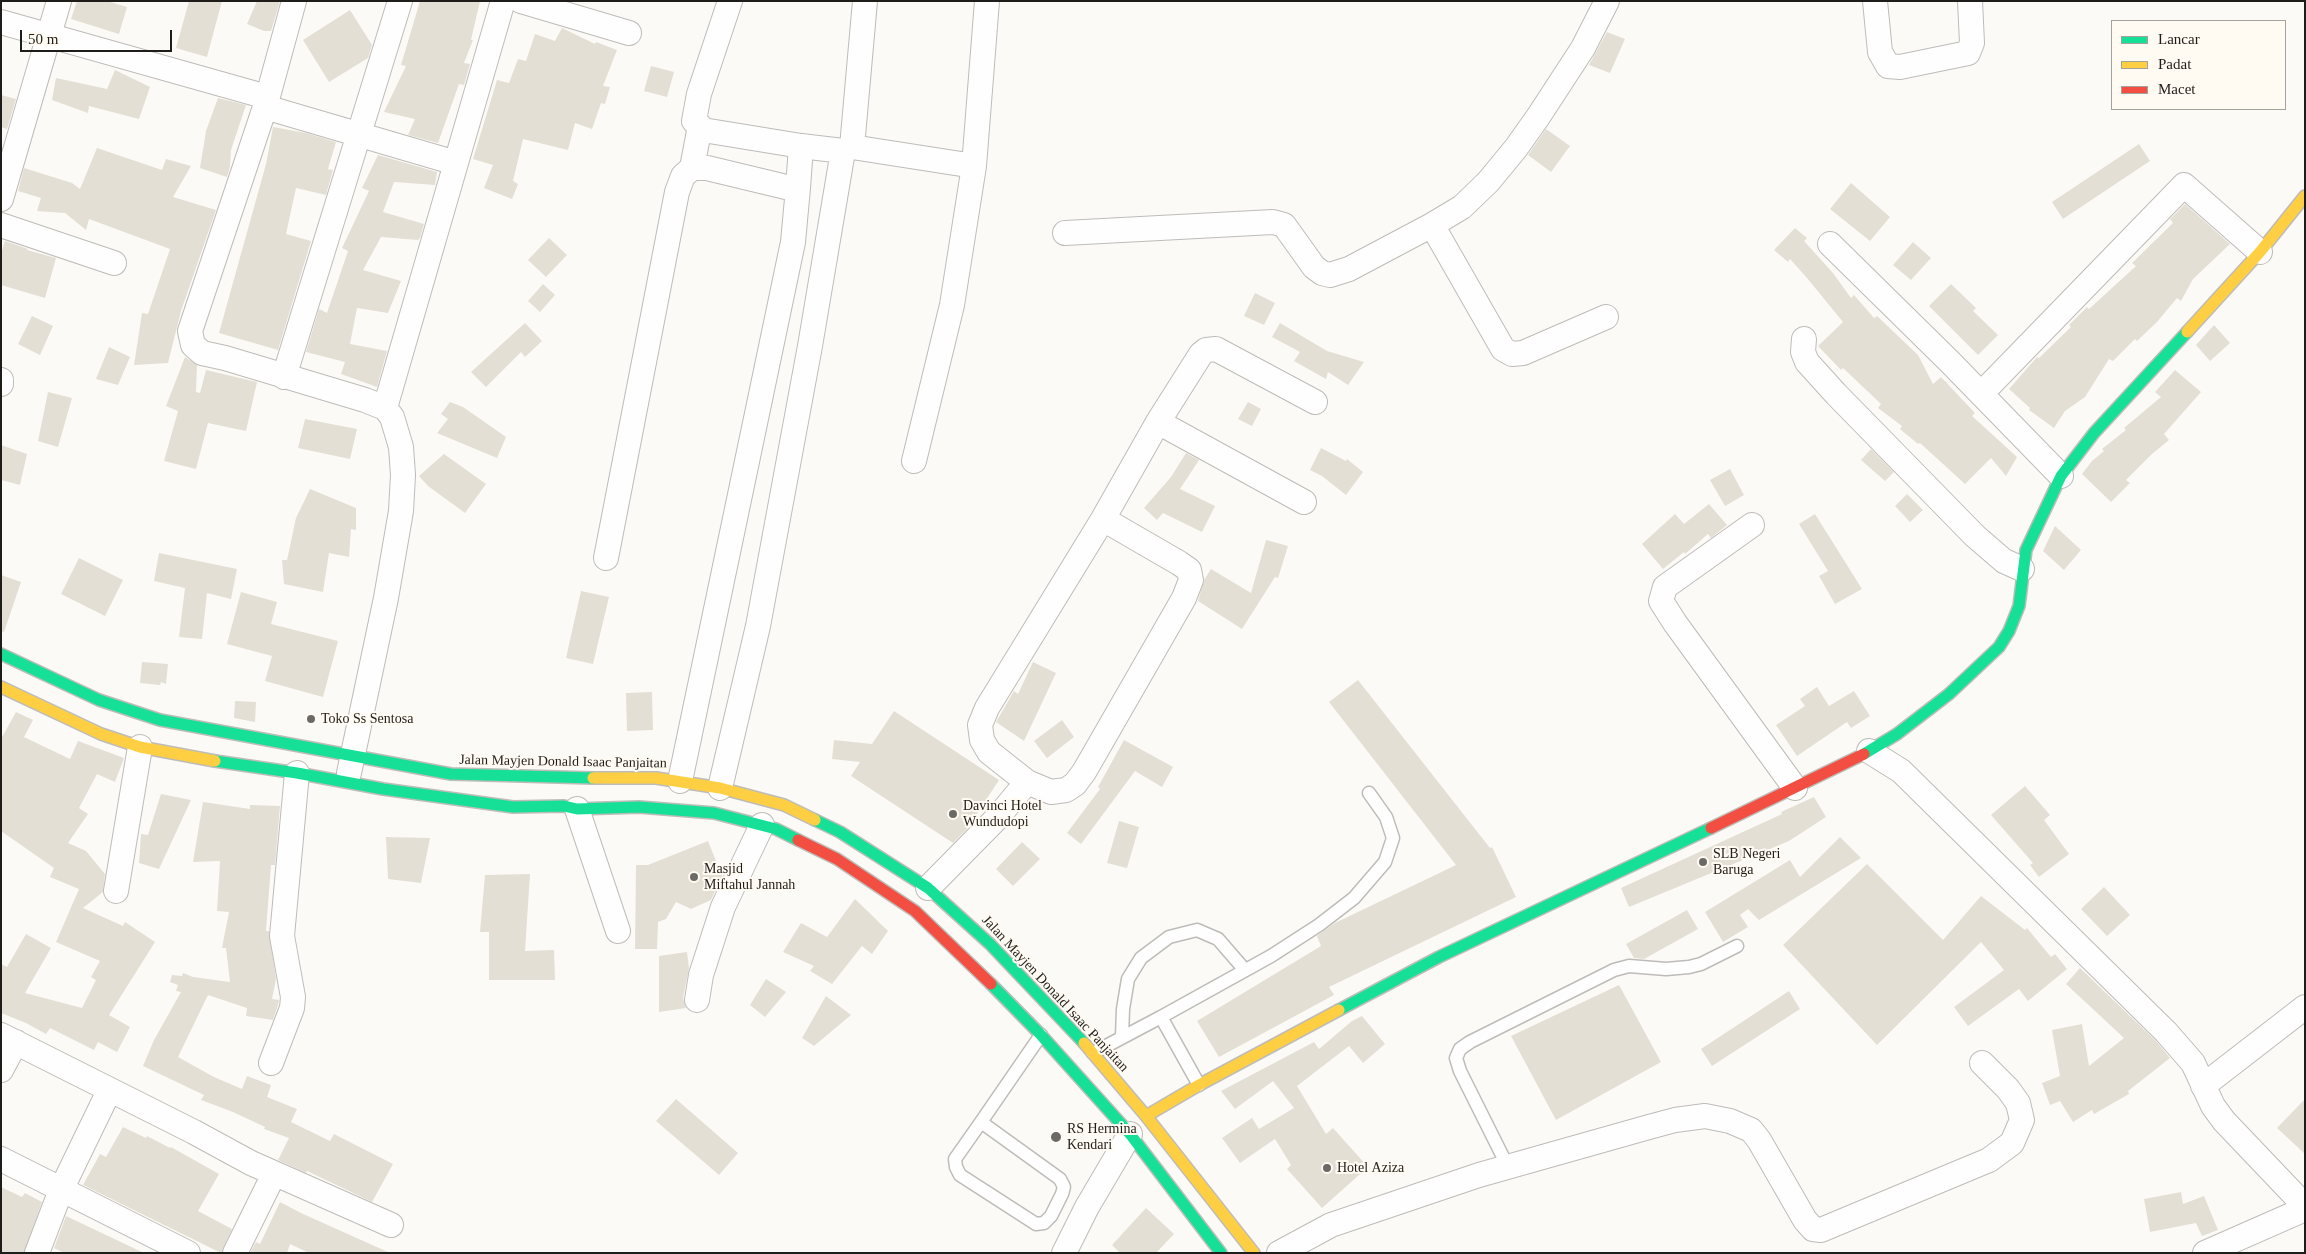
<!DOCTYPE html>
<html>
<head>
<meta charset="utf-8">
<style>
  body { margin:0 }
  #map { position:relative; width:2306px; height:1254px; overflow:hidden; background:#fcfaf6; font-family:Georgia,serif }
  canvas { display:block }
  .frame { position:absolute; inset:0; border:2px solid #1f1d19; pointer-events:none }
  .legend { position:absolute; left:2111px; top:20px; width:175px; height:90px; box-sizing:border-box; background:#fffbf3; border:1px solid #a5a29c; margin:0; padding:6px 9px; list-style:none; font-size:15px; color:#1f1d19 }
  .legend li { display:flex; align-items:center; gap:10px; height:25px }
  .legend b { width:25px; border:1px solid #a5a29c }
  .scale { position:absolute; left:20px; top:30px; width:152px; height:22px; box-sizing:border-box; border:2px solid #1f1d19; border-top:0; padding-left:6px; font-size:15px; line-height:18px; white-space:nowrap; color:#1f1d19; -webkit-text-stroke:4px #fffbf3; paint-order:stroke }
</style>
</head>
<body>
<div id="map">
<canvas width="2306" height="1254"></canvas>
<div class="frame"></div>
<ul class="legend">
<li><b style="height:6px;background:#16e098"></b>Lancar</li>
<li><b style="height:6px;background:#ffcf43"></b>Padat</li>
<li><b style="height:6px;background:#f24e42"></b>Macet</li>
</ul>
<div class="scale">50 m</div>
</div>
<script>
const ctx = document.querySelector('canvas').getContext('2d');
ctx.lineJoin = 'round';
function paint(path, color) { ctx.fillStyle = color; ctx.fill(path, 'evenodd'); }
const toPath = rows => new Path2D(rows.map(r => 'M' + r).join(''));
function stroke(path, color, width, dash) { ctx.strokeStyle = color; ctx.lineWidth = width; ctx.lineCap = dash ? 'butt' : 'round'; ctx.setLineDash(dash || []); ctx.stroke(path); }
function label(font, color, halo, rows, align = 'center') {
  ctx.font = font + ' Georgia,serif'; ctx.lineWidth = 4; ctx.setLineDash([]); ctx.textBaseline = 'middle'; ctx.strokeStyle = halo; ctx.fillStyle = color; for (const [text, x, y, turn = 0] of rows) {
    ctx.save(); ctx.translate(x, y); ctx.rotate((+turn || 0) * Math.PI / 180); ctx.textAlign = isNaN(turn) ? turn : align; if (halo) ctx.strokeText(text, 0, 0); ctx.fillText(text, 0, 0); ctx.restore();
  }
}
paint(toPath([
  [77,1,107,1,127,7,119,34,71,19],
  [189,1,222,1,207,57,176,48],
  [257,1,280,1,271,31,264,31,247,24],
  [420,1,480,1,471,40,473,40,464,63,470,64,464,85,459,84,438,143,408,135,415,119,384,112,406,66,401,65],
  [350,10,372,45,368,58,329,82,303,40],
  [562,28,595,44,596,42,617,50,603,86,610,87,605,104,601,103,592,129,575,123,568,150,523,139,513,181,518,184,512,199,484,188,493,165,473,159,497,80,509,83,518,59,526,61,535,34,555,41],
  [1607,32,1625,39,1610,73,1589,65],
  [651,66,674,72,667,97,644,91],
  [115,70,150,87,139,119,89,106,88,113,52,100,56,78,107,89],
  [1,95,16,99,7,129,1,127],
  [218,98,246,105,231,150,230,167,227,177,200,168,206,131],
  [273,127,306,133,336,142,328,169,333,170,326,195,296,188,286,234,311,241,278,350,219,333,266,164],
  [1546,129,1570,146,1551,172,1528,155],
  [2139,144,2150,161,2063,219,2052,202],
  [97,148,162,170,166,159,191,166,173,197,216,210,181,311,168,363,134,365,142,313,148,314,170,249,89,219,86,230,65,213,37,211,41,198,18,191,24,168,72,183,80,189],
  [378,155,437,172,435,185,394,182,383,212,424,224,420,238,418,240,381,237,363,270,401,281,388,313,357,308,350,344,387,351,377,387,341,374,345,362,306,352,319,309,327,313,348,251,342,248,369,191,362,188],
  [1851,183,1890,217,1870,241,1830,209],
  [2185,204,2230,244,2193,279,2181,301,2177,298,2157,322,2137,341,2135,339,2113,361,2109,359,2085,397,2065,411,2054,428,2029,410,2030,408,2009,389,2037,357,2039,358,2071,327,2069,325,2087,307,2089,309,2136,266,2132,263,2173,223,2170,219],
  [1795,228,1807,238,1804,241,1833,273,1851,298,1854,295,1874,318,1877,316,1918,355,1933,384,1941,377,1975,413,1972,416,2017,457,2006,476,1991,458,1965,484,1920,443,1918,444,1900,429,1902,426,1878,408,1881,404,1843,368,1841,370,1818,346,1843,322,1807,278,1790,259,1788,262,1774,250],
  [549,238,567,255,546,277,528,260],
  [5,241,28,249,27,250,56,258,45,298,1,285,1,254],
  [1913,242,1931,258,1911,280,1893,265],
  [543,284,555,295,540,312,528,301],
  [1951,284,1976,308,1973,311,1998,335,1978,355,1929,306],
  [1255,293,1275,303,1264,325,1244,316],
  [32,316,53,326,40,355,18,344],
  [525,323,542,341,525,357,521,352,486,387,471,372],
  [1280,323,1327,351,1364,362,1348,385,1328,372,1326,379,1294,361,1300,352,1272,337],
  [2214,325,2230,343,2210,361,2196,345],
  [109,347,130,357,118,385,96,379],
  [185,357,197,365,196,392,200,393,206,370,257,382,246,431,208,423,196,469,164,461,178,411,166,406],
  [2175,370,2201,392,2164,434,2169,440,2152,454,2126,480,2130,483,2111,502,2082,474,2092,461,2104,451,2102,449,2126,430,2124,428,2161,397,2155,392],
  [48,392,72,398,58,447,38,441],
  [450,402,463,407,506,437,497,458,437,433,448,419,441,414],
  [1248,402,1261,409,1252,426,1238,419],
  [305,419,357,429,350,459,298,448],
  [1,445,27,454,20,485,1,480],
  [1321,448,1346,461,1347,459,1363,472,1346,495,1322,476,1310,470],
  [1871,449,1894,472,1885,481,1861,460],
  [1186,453,1199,460,1180,489,1215,506,1202,532,1163,513,1157,520,1144,508,1171,477],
  [444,454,486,484,465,513,428,486,419,476],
  [1730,469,1744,495,1725,506,1710,480],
  [310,489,356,508,356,530,351,529,349,557,329,553,323,592,284,584,282,560,287,560,296,518],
  [1907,494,1923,510,1910,522,1895,506],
  [1709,504,1727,525,1711,538,1708,534,1685,554,1684,552,1663,569,1642,544,1675,514,1684,524],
  [1815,514,1862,589,1835,604,1819,576,1828,571,1799,524],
  [2055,526,2081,550,2064,570,2043,551],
  [1266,540,1288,546,1278,578,1275,577,1242,629,1198,601,1204,580,1211,569,1251,593],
  [159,553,237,569,231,599,207,593,202,639,179,637,185,588,154,581],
  [79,558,123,580,105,616,61,594],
  [1,575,21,582,4,632,1,631],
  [581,591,609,597,593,664,566,658],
  [241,592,277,602,271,624,338,641,323,697,265,681,272,656,227,644],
  [142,662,168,664,166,684,161,682,160,685,140,683],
  [1033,662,1056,673,1024,741,996,722,1014,691,1018,694],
  [1358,680,1490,848,1492,847,1516,897,1329,987,1334,995,1219,1057,1197,1021,1321,946,1317,936,1335,923,1456,865,1329,702],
  [1817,687,1829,706,1854,691,1870,716,1851,728,1847,722,1797,756,1776,725,1805,706,1800,699],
  [652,692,653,730,627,731,626,693],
  [235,701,256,702,255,722,234,718],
  [894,711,999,780,967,829,953,843,851,776,860,762,832,759,834,740,872,744],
  [16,712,33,720,24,737,70,759,78,741,124,758,115,782,97,774,79,808,88,814,68,843,86,851,105,874,103,892,83,908,123,926,125,922,155,942,109,1015,130,1027,117,1052,98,1042,94,1050,50,1028,46,1034,26,1023,1,1013,1,964,7,967,26,934,51,948,25,993,82,1008,96,980,91,977,100,961,56,942,79,889,50,877,54,868,1,831,1,739],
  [1062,720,1074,737,1047,758,1034,741],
  [1124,740,1173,767,1162,787,1135,771,1081,844,1067,833,1100,789,1098,787],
  [2025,786,2050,815,2044,820,2069,854,2039,877,2030,865,2033,863,1991,815],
  [161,794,191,800,159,869,139,863,141,834,148,835],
  [1814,797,1826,817,1789,841,1629,907,1621,888,1782,814,1781,812],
  [203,802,250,809,250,805,280,806,275,865,271,865,266,931,269,931,276,979,272,999,279,1000,278,1005,273,1020,246,1016,247,1008,208,995,178,1057,214,1077,242,1089,247,1076,271,1085,267,1097,297,1109,291,1122,330,1141,334,1134,393,1164,372,1202,307,1171,306,1173,278,1160,289,1138,264,1129,265,1127,233,1112,201,1100,204,1095,143,1066,154,1040,181,992,176,991,178,985,170,982,172,975,182,976,183,973,193,977,230,982,226,948,222,948,229,912,217,911,220,861,193,862],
  [1119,821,1139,827,1127,868,1107,863],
  [386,837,430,838,421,883,388,879],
  [1840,837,1861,858,1759,920,1748,909,1740,915,1748,927,1723,942,1705,912,1790,860,1800,877],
  [708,841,722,876,711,900,691,909,676,902,666,919,658,922,657,949,635,949,636,865,648,865],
  [1022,842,1040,859,1013,886,996,869],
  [1867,864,1943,940,1981,896,2025,930,2027,928,2051,957,2055,954,2067,969,2028,1001,2019,989,1968,1026,1954,1007,2004,970,1981,942,1877,1045,1783,945],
  [530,874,525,951,554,950,555,980,489,980,489,932,480,932,485,875],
  [2104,887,2130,915,2107,936,2081,909],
  [855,899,888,931,872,954,862,946,832,984,810,971,814,966,783,952,801,923,827,937],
  [1687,910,1698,929,1644,959,1634,958,1626,944],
  [687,952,689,968,683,998,686,1008,659,1012,659,956],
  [2080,968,2156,1041,2170,1058,2128,1091,2129,1094,2094,1114,2092,1110,2073,1122,2060,1101,2050,1105,2042,1083,2060,1076,2052,1030,2082,1024,2089,1066,2124,1038,2066,984],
  [766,979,786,992,765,1017,750,1005],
  [1619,985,1661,1062,1556,1120,1511,1036],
  [1789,991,1800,1009,1712,1066,1701,1049],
  [826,996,851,1015,814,1046,802,1038],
  [1362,1016,1385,1044,1363,1063,1349,1046,1297,1086,1326,1134,1333,1128,1368,1167,1322,1208,1287,1169,1291,1165,1275,1139,1240,1163,1222,1138,1252,1118,1259,1129,1294,1108,1273,1081,1235,1109,1221,1091,1314,1042,1319,1049,1352,1021],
  [676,1099,738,1153,719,1175,656,1121],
  [2305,1099,2305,1154,2277,1128],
  [123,1127,146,1138,147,1136,170,1148,171,1147,219,1174,198,1211,232,1229,221,1253,83,1185,100,1154,106,1157],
  [1,1187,22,1197,25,1193,42,1202,24,1253,1,1253],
  [2181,1192,2183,1204,2204,1196,2218,1230,2202,1236,2196,1223,2150,1232,2144,1199],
  [280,1202,301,1213,390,1253,309,1253,290,1244,287,1253,250,1253,256,1242,260,1244],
  [1146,1208,1174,1234,1156,1253,1120,1253,1112,1245],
  [66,1216,144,1253,64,1253,54,1248]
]), '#e4dfd4');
const lane = toPath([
  [1122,1036,1123,1009,1128,979,1141,958,1169,937,1197,930,1218,939,1244,969],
  [1093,1053,1161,1017],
  [1199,1085,1161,1017,1271,956,1319,925,1354,898,1385,862,1393,838,1386,817,1369,793],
  [981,1122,1060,1179,1064,1187,1062,1194,1051,1216,1044,1223,1036,1224,960,1175,956,1167,955,1159,981,1122,1041,1035],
  [1508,1167,1460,1071,1456,1058,1460,1049,1470,1042,1614,970,1629,966,1666,969,1689,967,1701,964,1737,946]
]);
const street = toPath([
  [294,1,265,107,190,331,193,345,202,353,225,358,365,400,385,408,392,417,401,447,403,475,401,511,386,598,349,773],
  [521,1,629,33],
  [730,1,699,94,694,121,703,130,801,146,798,188],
  [1875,1,1880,52,1888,66,1900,67,1968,53,1972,43,1970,1],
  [1,22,267,97],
  [265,107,456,163,385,408],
  [801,146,843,151,852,147,865,1],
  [852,147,974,166,987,1],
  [456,163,503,1],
  [692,168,700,126],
  [1,199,59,1],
  [1,225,114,263],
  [1432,225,1503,349,1512,354,1523,353,1606,317],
  [1065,233,1273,222,1284,225,1314,267,1322,273,1330,275,1349,269,1432,225,1462,207,1488,182,1516,148,1538,117,1583,48,1607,1],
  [1830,244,1950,362,2061,476],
  [1804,339,1803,352,1807,362,1836,394,1975,536,2004,561,2022,569],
  [284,377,400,1],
  [1,380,1,384],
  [1981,394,2184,185,2260,252],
  [1158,422,1304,502],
  [914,461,952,305,974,166],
  [1752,525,1665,587,1661,601,1675,623,1795,788],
  [606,558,677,192,683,176,692,168,707,168,786,187,798,188,793,242,680,781],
  [1869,751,1901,771,2166,1032,2193,1063,2213,1106,2224,1121,2305,1206],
  [1027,782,1051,792,1066,790,1075,784,1084,772,1184,598,1191,580,1189,570,1179,563,1103,519],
  [720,788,758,626,810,346,843,151],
  [577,809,618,931],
  [928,888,997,818,1027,782,989,752,982,740,980,725,987,708,1103,519,1158,422,1201,354,1206,350,1216,349,1315,402],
  [116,891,140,747],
  [697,1000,701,975,723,907,762,825],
  [1,1035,194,1132,251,1163,391,1225],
  [271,1063,292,1008,293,997,282,936,297,773],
  [1,1070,16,1042],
  [2203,1086,2305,1007],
  [1,1159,188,1253],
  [37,1253,61,1190,109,1091],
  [235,1253,274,1174],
  [1064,1253,1087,1207,1130,1134],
  [1279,1253,1331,1225,1479,1175,1649,1127,1675,1120,1705,1116,1730,1121,1751,1130,1759,1140,1805,1220,1813,1229,1821,1230,1989,1160,2012,1143,2022,1120,2018,1103,2008,1089,1982,1063],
  [2205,1253,2305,1209]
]);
const fast = toPath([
  [1,654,99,700,160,720,451,774,593,778],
  [1864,754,1897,734,1949,694,1999,647,2009,631,2019,606,2026,550,2061,476,2094,433,2187,332],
  [215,761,297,773,383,789,513,807,564,806,577,809,639,807,714,813,776,829,798,840],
  [815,820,840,832,928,888,990,944,1084,1043],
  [991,984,1041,1035,1130,1134,1221,1253],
  [1339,1010,1439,957,1711,828]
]);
const slow = toPath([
  [2187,332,2260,252,2305,196],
  [1,687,101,734,140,747,215,761],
  [593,778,656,778,720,788,784,805,815,820],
  [1084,1043,1146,1116,1254,1253],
  [1146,1116,1199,1085,1339,1010]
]);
const jam = toPath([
  [1711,828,1864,754],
  [798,840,837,859,915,911,991,984]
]);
stroke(lane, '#bebcb8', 15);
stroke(street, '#bebcb8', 26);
stroke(fast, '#bebcb8', 14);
stroke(slow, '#bebcb8', 14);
stroke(jam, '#bebcb8', 14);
stroke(lane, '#fffefe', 12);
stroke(street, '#fffefe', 24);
stroke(fast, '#16e098', 11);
stroke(slow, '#ffcf43', 11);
stroke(jam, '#f24e42', 11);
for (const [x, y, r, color] of [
  [311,719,5,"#6c6a66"],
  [953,814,5,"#6c6a66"],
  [1703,862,5,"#6c6a66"],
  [694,877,5,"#6c6a66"],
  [1056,1137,6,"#6c6a66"],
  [1327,1168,5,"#6c6a66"]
]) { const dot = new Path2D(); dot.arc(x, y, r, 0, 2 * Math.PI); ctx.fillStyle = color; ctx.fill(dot); stroke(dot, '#fffbf3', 2); }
label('14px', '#1f1d19', '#fffbf3', [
  ["Toko Ss Sentosa",321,719],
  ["Davinci Hotel",963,806],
  ["Wundudopi",963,822],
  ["SLB Negeri",1713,854],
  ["Baruga",1713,870],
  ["Masjid",704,869],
  ["Miftahul Jannah",704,885],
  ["RS Hermina",1067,1129],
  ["Kendari",1067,1145],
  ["Hotel Aziza",1337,1168]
], 'left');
label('14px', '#1f1d19', '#fffbf3', [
  ["Jalan Mayjen Donald Isaac Panjaitan",563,762,1],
  ["Jalan Mayjen Donald Isaac Panjaitan",1055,994,47]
]);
</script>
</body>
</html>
